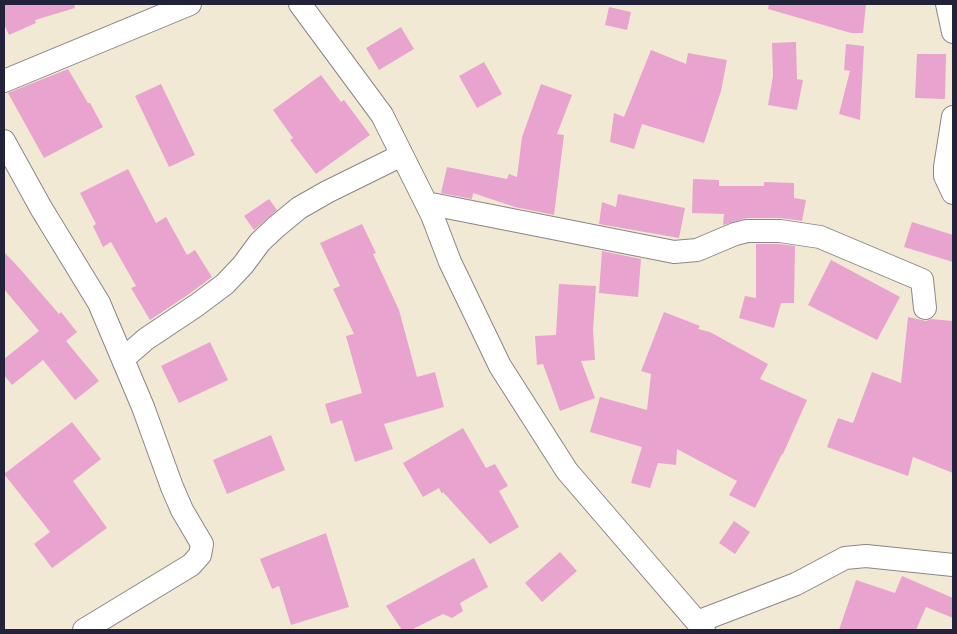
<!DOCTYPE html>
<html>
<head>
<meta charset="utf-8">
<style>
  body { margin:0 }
  #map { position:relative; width:957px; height:634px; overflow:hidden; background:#f2e9d4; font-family:"Libre Bodoni",serif }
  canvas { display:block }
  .frame { position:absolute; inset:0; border:5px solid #22223b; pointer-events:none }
</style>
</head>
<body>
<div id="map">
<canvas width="957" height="634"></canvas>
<div class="frame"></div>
</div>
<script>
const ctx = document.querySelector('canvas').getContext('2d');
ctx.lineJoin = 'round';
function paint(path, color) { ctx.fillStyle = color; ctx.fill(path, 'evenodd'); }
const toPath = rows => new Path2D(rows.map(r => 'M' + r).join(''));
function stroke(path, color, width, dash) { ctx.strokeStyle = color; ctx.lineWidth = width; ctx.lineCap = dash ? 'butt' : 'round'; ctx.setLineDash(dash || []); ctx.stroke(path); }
paint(toPath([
  [4,4,74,4,75,8,35,20,36,23,9,35,4,24],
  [769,4,866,4,863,33,851,33,768,9],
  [609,7,631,12,627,30,605,25],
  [401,27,414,49,379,70,366,48],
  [796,42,797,79,803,80,797,110,768,105,773,76,772,43],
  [846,44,864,46,860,120,839,114,850,71,844,70],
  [651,50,686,64,688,53,727,60,721,91,704,143,642,124,634,149,610,142,614,113,624,117],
  [917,54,946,54,945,99,915,98],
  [484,62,502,94,477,108,459,76],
  [68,69,88,103,90,103,103,127,44,158,8,93],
  [321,75,341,102,344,100,370,135,316,174,290,140,293,138,273,110],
  [161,84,195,155,169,167,135,96],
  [541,84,572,95,557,134,564,135,554,215,515,207,473,193,472,199,441,193,447,167,507,179,509,174,517,177,522,137],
  [128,169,156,223,166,217,187,255,195,250,212,277,189,294,150,320,131,288,136,286,111,242,103,247,93,226,96,224,80,193],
  [693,179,719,180,719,186,764,186,764,182,794,183,794,198,806,200,802,221,780,218,747,218,723,225,724,214,692,213],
  [618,194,685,208,679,238,599,224,602,202,616,207],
  [269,199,277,210,254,230,244,216],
  [912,222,953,235,953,262,904,247],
  [362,224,376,253,373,254,399,310,417,377,435,372,444,407,384,424,393,449,355,462,342,420,331,424,325,404,362,393,346,336,354,334,333,289,340,286,320,243],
  [756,244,779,244,795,246,794,303,781,303,774,328,739,318,745,296,756,298],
  [602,251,641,259,638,297,599,293],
  [4,252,21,270,59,314,61,312,77,332,66,341,99,381,75,400,43,360,12,385,4,375,4,359,39,331,4,289],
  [831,260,900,297,877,340,808,305],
  [559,284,596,286,593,330,595,360,581,361,595,398,560,411,543,364,537,365,535,336,556,335],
  [664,312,700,326,698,329,710,332,768,364,760,379,807,400,783,454,782,454,755,508,729,495,737,481,677,449,676,465,658,463,650,488,631,483,642,447,590,432,600,397,647,410,651,374,641,371],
  [908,317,926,321,931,319,953,321,953,473,913,457,908,476,827,447,838,418,853,423,872,372,901,383],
  [210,342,228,380,179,403,161,366],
  [72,422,101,459,73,481,107,528,52,568,34,544,50,532,4,474],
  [463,428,486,468,495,464,508,486,499,491,519,527,490,544,443,492,442,494,439,488,423,497,403,463],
  [271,435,285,470,227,494,213,460],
  [734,521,750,532,735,554,719,543],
  [326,533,349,607,291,625,279,586,272,589,260,559],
  [560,552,577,571,542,602,525,583],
  [474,558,488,587,460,603,463,611,452,618,443,614,411,630,402,630,386,606],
  [902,576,953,598,953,618,926,607,916,630,839,630,856,580,895,593]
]), '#e9a3cf');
const minor = toPath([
  [300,4,382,115,432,215,450,262,500,366,567,471,704,630],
  [947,4,953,32],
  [4,81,190,4],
  [953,117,945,167,945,176,953,193],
  [4,141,41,208,99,303,143,407,172,487,182,510,202,544,200,555,191,565,84,630],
  [426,203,674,252,697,250,735,234,747,231,780,231,820,237,922,280,925,308],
  [123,359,146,339,197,305,225,284,243,265,260,242,276,227,299,208,327,192,402,155],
  [697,622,796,584,845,558,866,556,953,565]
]);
stroke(minor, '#8a8688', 24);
stroke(minor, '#fff', 22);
</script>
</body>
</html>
